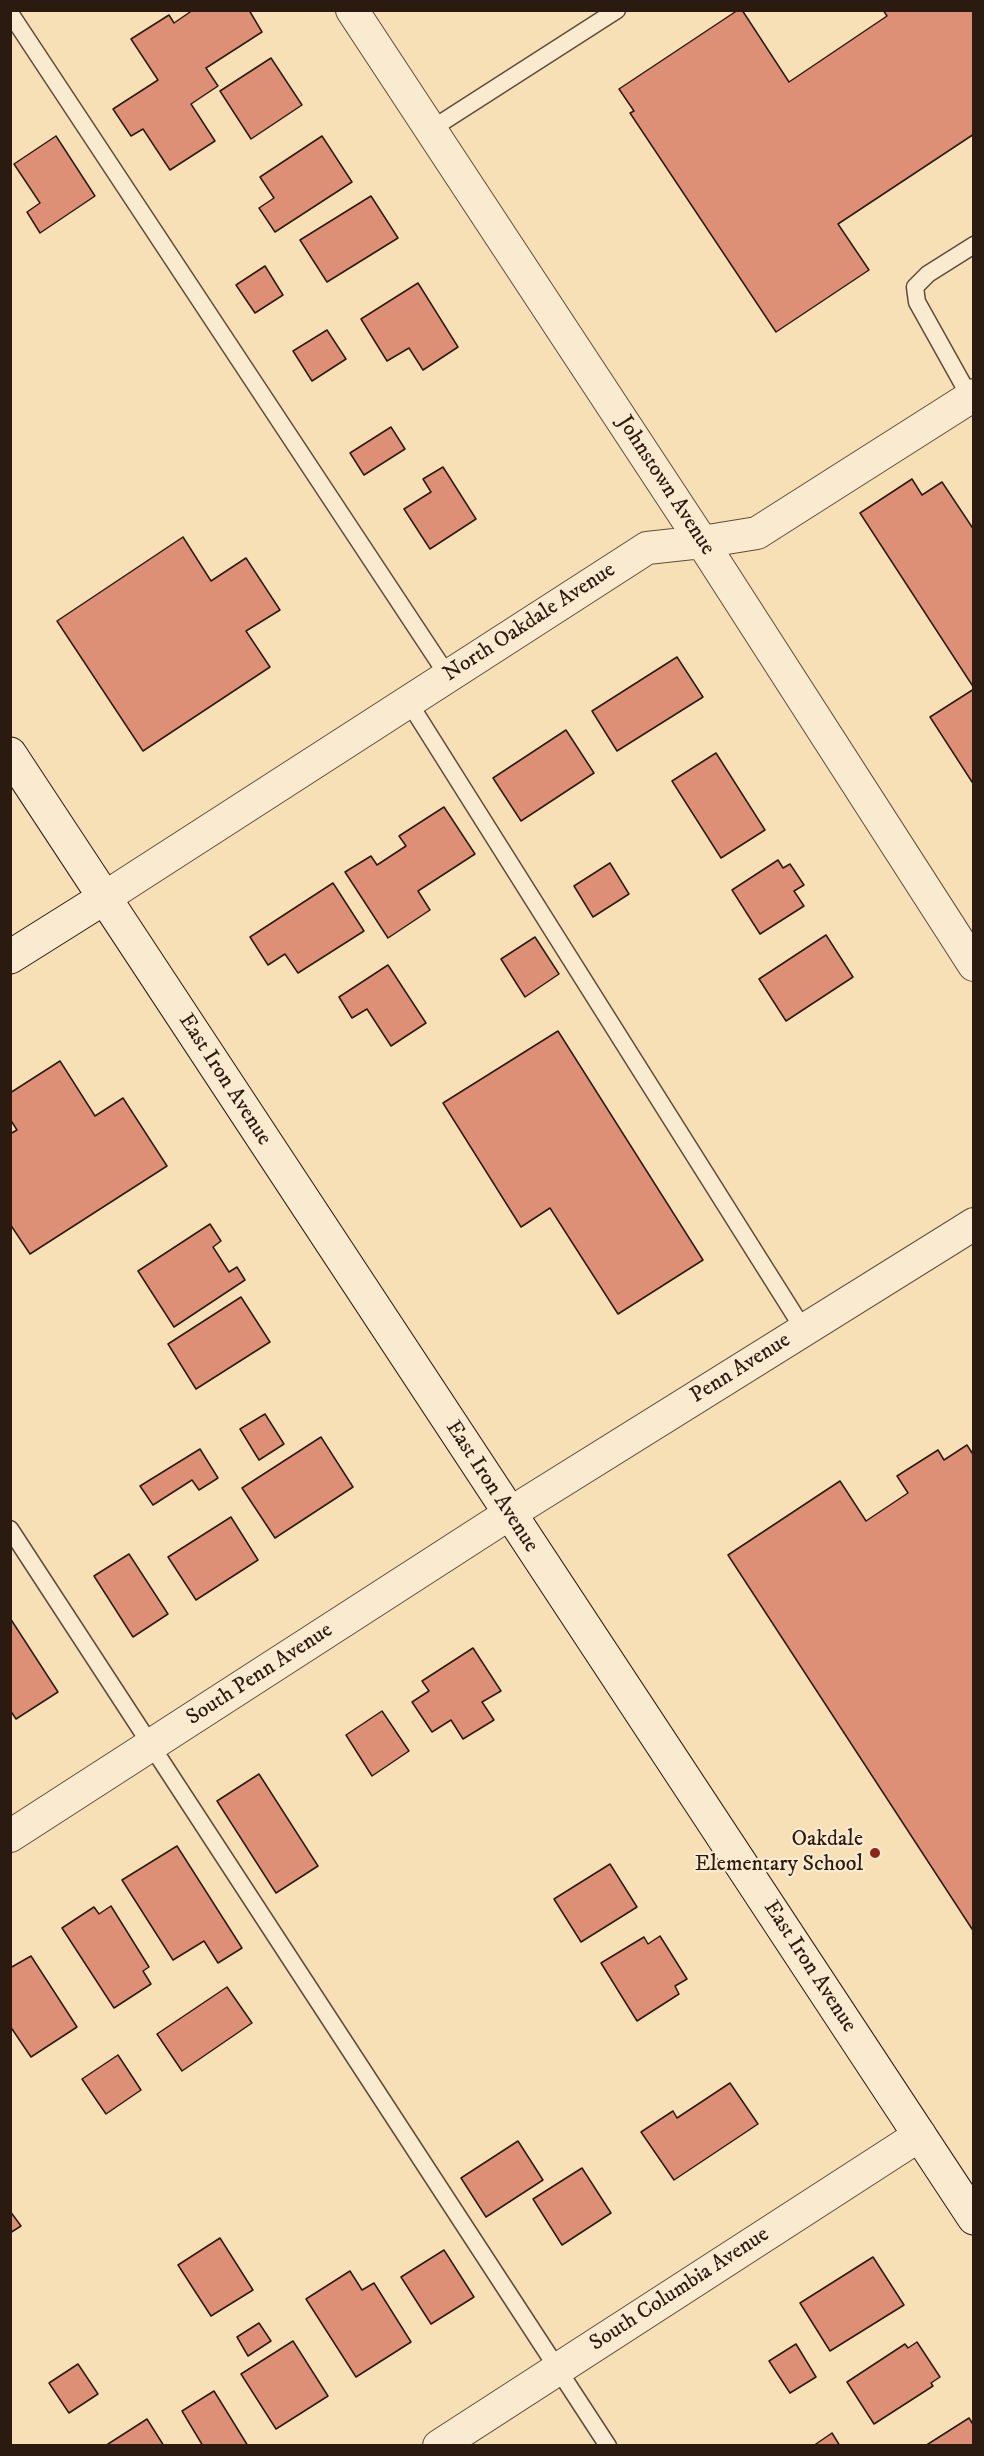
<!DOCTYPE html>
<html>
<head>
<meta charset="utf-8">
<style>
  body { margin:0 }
  #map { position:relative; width:984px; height:2456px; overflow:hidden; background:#f7e0b6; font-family:"IM FELL DW Pica",serif }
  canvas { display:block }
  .frame { position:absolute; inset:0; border:12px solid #2b1a0f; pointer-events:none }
</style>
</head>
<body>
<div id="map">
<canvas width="984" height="2456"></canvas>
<div class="frame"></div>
</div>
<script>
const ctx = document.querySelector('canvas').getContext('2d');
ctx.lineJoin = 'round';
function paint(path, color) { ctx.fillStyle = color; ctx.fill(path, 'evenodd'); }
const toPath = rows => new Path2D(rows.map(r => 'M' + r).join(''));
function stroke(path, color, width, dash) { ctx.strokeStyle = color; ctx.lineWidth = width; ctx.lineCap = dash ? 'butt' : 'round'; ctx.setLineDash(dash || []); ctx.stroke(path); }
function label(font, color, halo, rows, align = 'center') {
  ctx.font = font + ' "IM FELL DW Pica",serif'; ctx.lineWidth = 4.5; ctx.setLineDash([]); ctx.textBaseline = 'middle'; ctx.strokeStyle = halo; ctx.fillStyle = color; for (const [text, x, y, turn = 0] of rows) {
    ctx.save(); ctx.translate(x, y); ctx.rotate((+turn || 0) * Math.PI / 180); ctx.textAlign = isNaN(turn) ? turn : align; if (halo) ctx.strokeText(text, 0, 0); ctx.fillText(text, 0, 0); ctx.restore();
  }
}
const building = toPath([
  [193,10,249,10,262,32,206,68,218,86,191,104,215,141,170,170,143,129,131,136,113,109,158,80,131,39,169,15,174,23,193,10],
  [738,10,742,10,789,82,887,16,883,10,974,10,974,134,838,224,869,270,776,332,630,113,634,111,619,89,738,10],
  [271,58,302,105,251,139,220,91,271,58],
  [56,136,95,196,40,233,27,212,40,203,14,164,56,136],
  [322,136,352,182,275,232,259,208,274,198,260,177,322,136],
  [371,196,398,238,327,282,300,240,371,196],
  [265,266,283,295,255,313,236,285,265,266],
  [418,283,458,347,423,370,409,348,387,361,361,319,418,283],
  [327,330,346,359,312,381,293,351,327,330],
  [391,427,405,449,364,475,350,453,391,427],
  [443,467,476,519,430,549,404,509,431,492,423,479,443,467],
  [912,479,922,495,942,482,974,530,974,688,860,513,912,479],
  [183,537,211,581,246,558,280,610,246,631,270,667,143,751,57,621,183,537],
  [677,657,703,697,617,751,592,711,677,657],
  [974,689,974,785,930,717,974,689],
  [566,730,594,773,521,821,493,778,566,730],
  [716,753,765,830,721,858,672,781,716,753],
  [444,807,475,854,418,891,430,910,388,938,345,872,371,856,377,865,406,846,399,836,444,807],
  [778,860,783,868,790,864,804,885,794,891,804,906,760,934,732,890,778,860],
  [610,863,629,894,593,917,574,886,610,863],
  [333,883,364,931,298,973,285,954,268,965,250,937,333,883],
  [826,935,853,977,786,1021,759,979,826,935],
  [535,937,559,974,525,997,501,959,535,937],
  [388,965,426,1023,391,1046,367,1009,352,1018,339,997,388,965],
  [558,1031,703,1260,618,1314,550,1208,521,1227,443,1103,558,1031],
  [60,1061,95,1116,123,1098,167,1166,30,1254,10,1224,10,1134,17,1130,10,1119,10,1093,60,1061],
  [210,1224,221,1241,213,1247,229,1272,237,1267,245,1280,174,1327,138,1271,210,1224],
  [241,1297,270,1342,196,1389,168,1344,241,1297],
  [265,1414,284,1444,259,1460,240,1429,265,1414],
  [321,1437,353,1487,275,1538,242,1488,321,1437],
  [967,1445,974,1456,974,1932,728,1555,840,1481,866,1521,908,1493,897,1476,938,1450,944,1460,967,1445],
  [200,1449,218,1478,199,1490,192,1480,153,1505,140,1486,200,1449],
  [231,1517,258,1560,196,1600,168,1557,231,1517],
  [129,1554,168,1614,133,1637,94,1576,129,1554],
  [10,1618,58,1692,16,1719,10,1710,10,1618],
  [473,1648,501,1691,482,1702,494,1720,463,1739,451,1720,432,1732,412,1702,429,1691,422,1681,473,1648],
  [382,1711,409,1751,372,1776,346,1735,382,1711],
  [259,1774,318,1866,276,1893,217,1801,259,1774],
  [177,1846,242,1948,218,1963,204,1941,173,1960,122,1880,177,1846],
  [610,1864,637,1907,581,1942,554,1899,610,1864],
  [111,1906,149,1967,143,1971,151,1984,114,2008,62,1928,94,1907,99,1914,111,1906],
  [660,1936,687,1979,675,1986,679,1994,637,2021,601,1963,644,1937,648,1944,660,1936],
  [31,1956,77,2027,31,2057,10,2026,10,1968,31,1956],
  [227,1987,252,2023,182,2071,157,2034,227,1987],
  [118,2055,141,2090,106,2114,82,2079,118,2055],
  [730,2083,758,2124,674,2180,641,2132,673,2111,677,2118,730,2083],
  [518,2141,543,2180,486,2217,461,2178,518,2141],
  [582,2168,611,2213,562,2245,533,2199,582,2168],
  [10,2211,21,2226,10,2233,10,2211],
  [220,2238,253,2290,211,2316,178,2265,220,2238],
  [444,2250,474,2297,431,2324,401,2277,444,2250],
  [873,2257,904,2305,830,2351,800,2303,873,2257],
  [350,2271,362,2290,374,2283,411,2342,356,2377,306,2299,350,2271],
  [259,2323,271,2341,248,2356,237,2337,259,2323],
  [293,2341,328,2396,276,2429,241,2374,293,2341],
  [917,2342,940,2377,931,2383,933,2386,874,2424,847,2382,905,2344,908,2348,917,2342],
  [796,2344,816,2377,790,2393,769,2361,796,2344],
  [78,2364,98,2394,69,2413,49,2383,78,2364],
  [214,2391,248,2446,203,2446,182,2411,214,2391],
  [969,2418,974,2426,974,2446,925,2446,969,2418],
  [147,2419,164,2446,105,2446,147,2419],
  [832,2433,840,2446,813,2446,832,2433]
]);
paint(building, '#dd9076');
stroke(building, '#2b1a0f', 1.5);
const lane = toPath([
  [10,13,448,676],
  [430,130,617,10],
  [970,397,917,302,915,287,928,274,974,245],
  [408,701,804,1330],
  [10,1529,608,2446]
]);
const street = toPath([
  [352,10,702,542,974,965],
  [104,898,647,548,702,542,757,533,974,395],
  [10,1836,509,1514,974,1224],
  [439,2446,920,2135]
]);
const secondary = toPath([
  [10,754,974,2218],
  [10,957,104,898]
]);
stroke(lane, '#5e4c39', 19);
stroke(street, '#5e4c39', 34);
stroke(secondary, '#2b1a0f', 35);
stroke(lane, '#faebd0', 16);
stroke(street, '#faebd0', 32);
stroke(secondary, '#faebd0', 33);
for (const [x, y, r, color] of [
  [875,1853,6,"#8f2418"]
]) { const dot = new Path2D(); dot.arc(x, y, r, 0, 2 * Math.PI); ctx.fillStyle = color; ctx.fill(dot); stroke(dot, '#faebd0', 2); }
label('22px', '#2b1a0f', '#faebd0', [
  ["Johnstown Avenue",665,486,57],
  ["North Oakdale Avenue",530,623,-33],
  ["East Iron Avenue",224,1080,57],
  ["Penn Avenue",741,1369,-32],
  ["East Iron Avenue",491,1487,57],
  ["South Penn Avenue",260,1675,-33],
  ["East Iron Avenue",809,1967,57],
  ["South Columbia Avenue",680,2290,-33]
]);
label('22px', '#2b1a0f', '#faebd0', [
  ["Oakdale",863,1840],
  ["Elementary School",863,1865]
], 'right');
</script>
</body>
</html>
